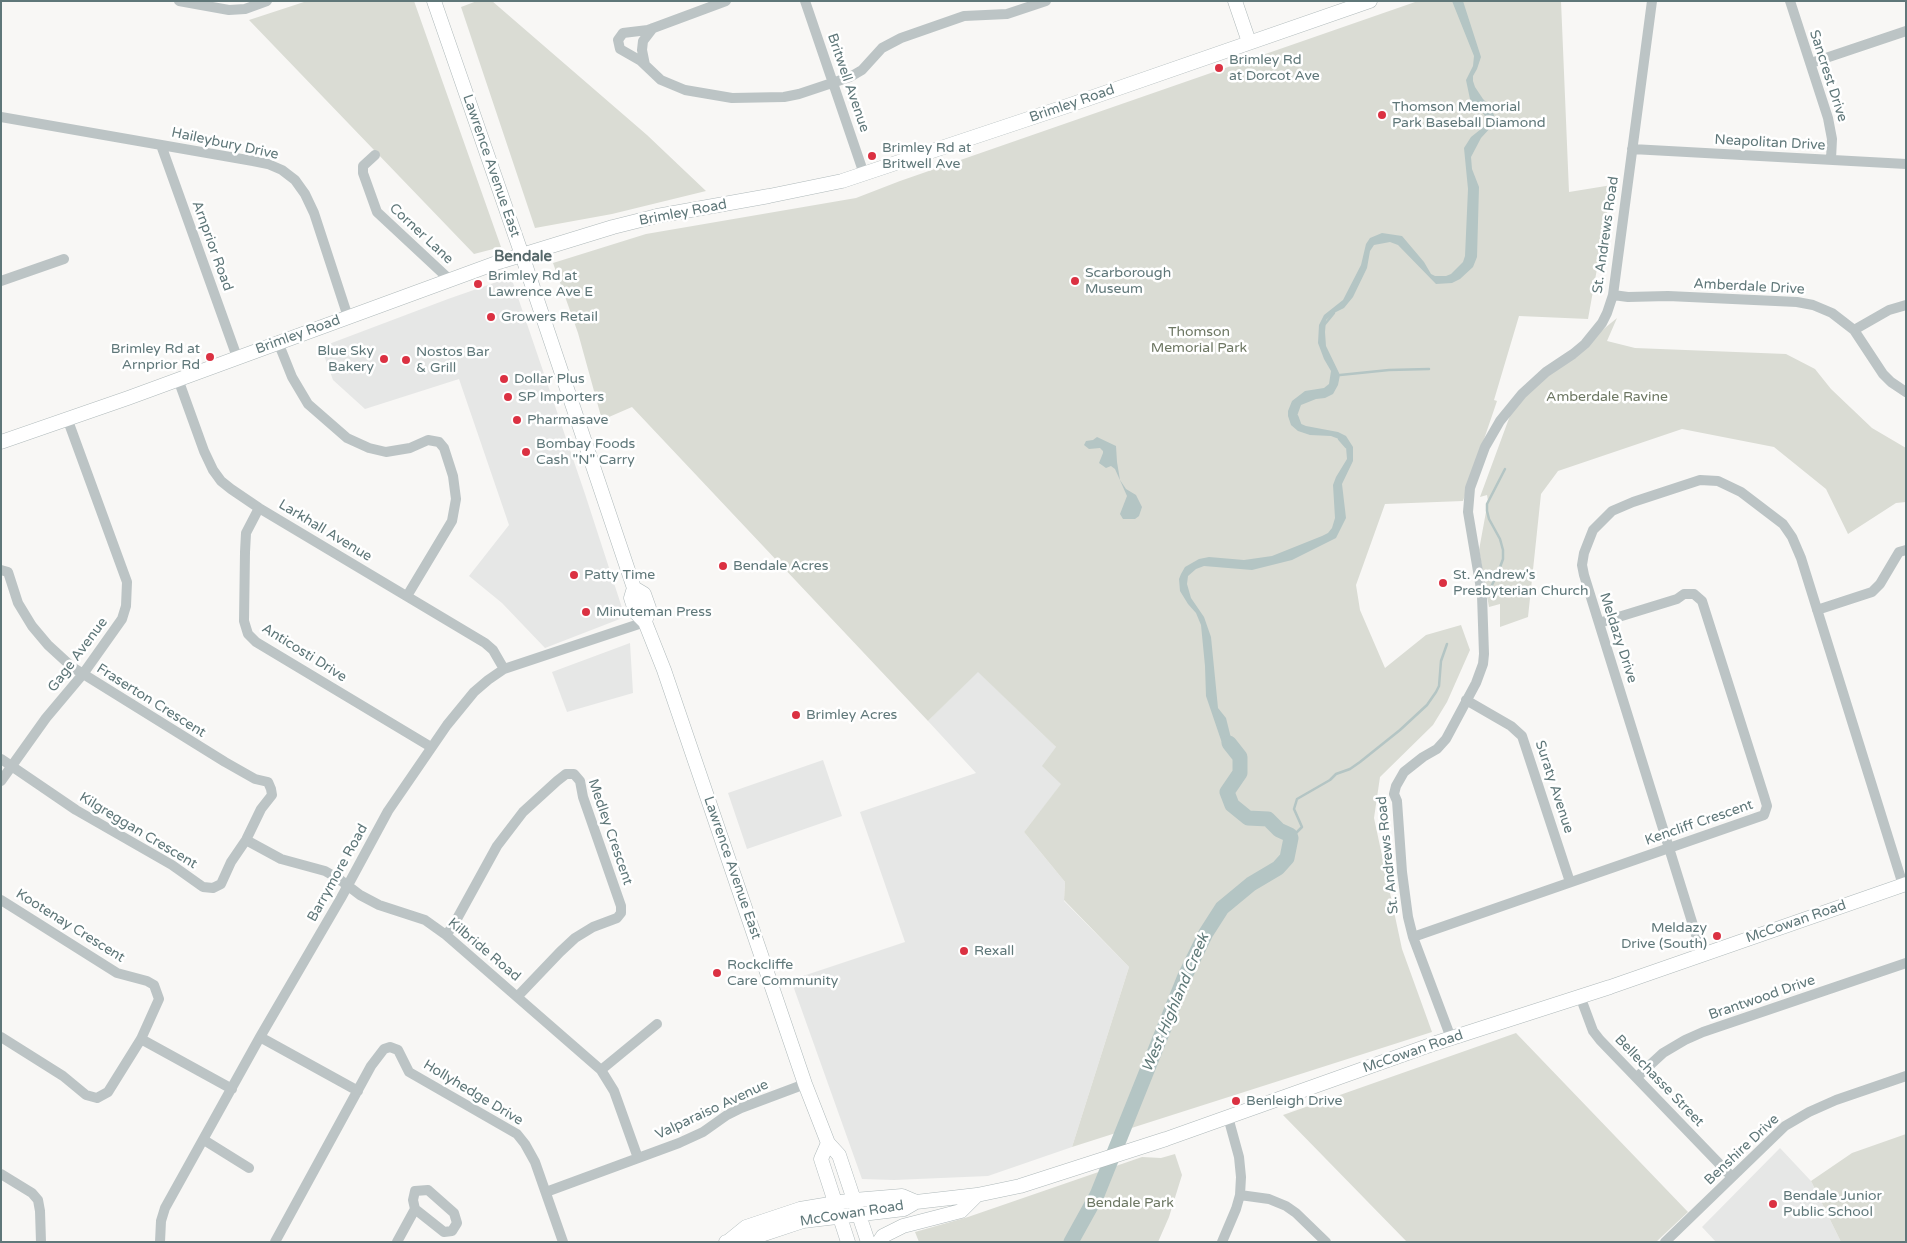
<!DOCTYPE html>
<html>
<head>
<meta charset="utf-8">
<style>
  body { margin:0 }
  #map { position:relative; width:1907px; height:1243px; overflow:hidden; background:#f8f7f5; font-family:"Varela Round",sans-serif }
  canvas { display:block }
  .frame { position:absolute; inset:0; border:2px solid #5f7779; pointer-events:none }
</style>
</head>
<body>
<div id="map">
<canvas width="1907" height="1243"></canvas>
<div class="frame"></div>
</div>
<script>
const ctx = document.querySelector('canvas').getContext('2d');
ctx.lineJoin = 'round';
function paint(path, color) { ctx.fillStyle = color; ctx.fill(path, 'evenodd'); }
const toPath = rows => new Path2D(rows.map(r => 'M' + r).join(''));
function stroke(path, color, width, dash) { ctx.strokeStyle = color; ctx.lineWidth = width; ctx.lineCap = dash ? 'butt' : 'round'; ctx.setLineDash(dash || []); ctx.stroke(path); }
function label(font, color, halo, rows, align = 'center') {
  ctx.font = font + ' "Varela Round",sans-serif'; ctx.lineWidth = 5; ctx.setLineDash([]); ctx.textBaseline = 'middle'; ctx.strokeStyle = halo; ctx.fillStyle = color; for (const [text, x, y, turn = 0] of rows) {
    ctx.save(); ctx.translate(x, y); ctx.rotate((+turn || 0) * Math.PI / 180); ctx.textAlign = isNaN(turn) ? turn : align; if (halo) ctx.strokeText(text, 0, 0); ctx.fillText(text, 0, 0); ctx.restore();
  }
}
paint(toPath([
  [511,277,585,494,625,617,545,648,502,603,469,576,509,525,459,379,365,409,333,380,321,347,448,299],
  [630,643,633,693,567,712,552,672],
  [978,671,1056,747,1062,784,1024,832,1065,882,1064,901,1129,967,1072,1147,988,1176,894,1180,862,1179,791,980,905,942,860,812,976,773,928,721],
  [823,760,842,816,747,849,728,793],
  [1780,1148,1811,1181,1841,1242,1716,1242,1702,1227]
]), '#e6e7e6');
paint(toPath([
  [307,1,414,1,501,247,474,254,249,20],
  [477,1,492,1,647,135,706,191,612,214,535,228,461,7],
  [1418,1,1561,1,1569,192,1612,185,1588,319,1519,316,1494,400,1497,401,1463,501,1385,504,1356,585,1360,610,1385,668,1426,635,1461,625,1470,650,1447,702,1433,725,1380,777,1374,818,1402,949,1432,1032,1072,1147,1129,967,1064,900,1065,882,1024,832,1061,784,1042,766,1056,747,978,672,928,721,632,407,602,420,578,333,553,263,646,234,856,198,900,181],
  [1617,318,1607,341,1635,348,1786,354,1815,369,1831,389,1872,428,1906,448,1906,502,1896,503,1848,534,1826,489,1774,447,1682,429,1558,471,1541,494,1528,617,1500,627,1500,604,1489,607,1479,550,1488,501,1487,495,1480,497,1515,402],
  [1516,1033,1688,1212,1656,1242,1407,1242,1283,1115],
  [1906,1134,1906,1242,1841,1242,1811,1181,1852,1153],
  [1175,1154,1182,1175,1169,1217,1158,1242,919,1242,915,1232,968,1217,1142,1157,1161,1158]
]), '#dadcd4');
paint(toPath([
  [1452,1,1463,1,1481,57,1477,69,1473,76,1473,81,1475,87,1483,99,1488,104,1494,115,1492,126,1481,138,1471,157,1472,169,1479,187,1477,257,1473,267,1460,279,1452,283,1436,284,1398,245,1390,242,1374,245,1370,251,1367,268,1353,297,1344,308,1334,313,1326,320,1325,332,1326,346,1340,375,1338,385,1333,394,1325,398,1316,399,1301,405,1297,416,1299,423,1306,426,1338,432,1346,436,1353,447,1353,461,1342,484,1346,518,1336,538,1292,560,1252,570,1204,566,1196,569,1188,576,1187,584,1191,598,1204,617,1211,637,1218,708,1226,718,1232,742,1222,743,1206,696,1205,666,1201,625,1196,613,1188,604,1180,591,1179,579,1181,574,1185,567,1199,559,1209,557,1244,560,1272,556,1322,536,1328,533,1332,528,1335,518,1333,485,1336,477,1347,459,1346,447,1339,439,1331,436,1310,435,1298,431,1291,425,1288,416,1288,411,1292,401,1305,391,1324,388,1329,384,1331,371,1324,359,1318,343,1319,325,1324,315,1343,300,1361,265,1366,244,1370,238,1382,233,1402,236,1424,262,1431,274,1435,276,1446,276,1451,274,1463,262,1465,256,1468,189,1464,148,1471,137,1486,125,1488,121,1483,113,1477,108,1470,99,1466,80,1473,66,1474,56],
  [1097,437,1116,446,1117,462,1120,480,1126,489,1136,495,1142,507,1139,516,1135,519,1123,519,1120,514,1127,496,1115,469,1111,466,1106,468,1099,463,1103,453,1103,451,1100,448,1089,449,1084,445,1086,441,1093,440]
]), '#b4c5c4');
stroke(toPath([
  [1325,324,1334,313],
  [1340,375,1389,370,1429,369],
  [1297,416,1300,424],
  [1339,439,1346,447],
  [1486,598,1499,570,1503,559,1503,550,1500,539,1489,519,1487,511,1487,504,1505,469],
  [1291,838,1302,827,1294,809,1297,799,1330,780,1336,774,1350,769,1360,762,1400,730,1427,705,1436,692,1439,686,1441,661,1447,644]
]), '#b4c5c4', 2.5);
stroke(toPath([
  [1071,1242,1097,1195,1185,976,1206,933,1222,908,1251,884,1278,868,1287,858,1291,838,1290,835,1279,830,1268,819,1248,818,1232,805,1227,792,1240,773,1240,757,1229,743]
]), '#b4c5c4', 15);
const secondary = toPath([
  [434,1,522,255,634,588,631,598,636,613,645,622,664,670,805,1084,828,1143,839,1155,868,1242],
  [1235,1,1249,42],
  [1,442,128,398,499,262,613,227,657,216,769,196,842,181,1070,105,1370,1],
  [634,588,644,594,649,608,645,622],
  [828,1143,821,1159,848,1242],
  [730,1240,746,1227,800,1209,854,1200,902,1196,916,1202],
  [726,1242,749,1239,803,1221,904,1209,916,1202,977,1195,1020,1186,1166,1139,1436,1043,1610,987,1906,884],
  [879,1242,883,1236,903,1226,961,1211,977,1195]
]);
stroke(secondary, '#afb9ba', 15);
stroke(toPath([
  [179,1,229,10,245,9,267,1],
  [726,1,648,30,623,33,618,40,620,49,641,61,661,80,685,90,732,98,784,97,799,94,850,77,862,70,882,48,901,38,964,16,1007,14,1046,1],
  [805,1,864,174],
  [1790,1,1828,118,1832,139,1831,159],
  [1811,63,1906,31],
  [645,65,642,50,643,41,653,28],
  [1,117,253,161,268,164,282,170,295,180,305,194,314,213,348,317],
  [161,145,237,357],
  [1632,149,1906,164],
  [375,155,363,166,363,173,377,212,450,280],
  [1,281,64,259],
  [1613,295,1628,297,1668,296,1797,302,1813,305,1832,313,1854,330,1883,374,1891,382,1906,392],
  [1854,330,1889,310,1906,305],
  [278,342,292,377,308,404,347,438,369,448,386,452,410,448,428,440,439,442,444,448,453,476,456,499,452,521,407,596],
  [178,379,204,451,213,470,221,481,231,489,259,508,485,643,493,650,504,669],
  [259,508,246,533,245,552,244,621,248,634,256,642,431,747],
  [1,570,8,572,18,603,32,626,48,645,72,667,225,762,255,779,268,782,271,789,272,795,261,809,246,840,231,862,221,884,213,888,203,887,172,865,76,810,1,759],
  [1817,610,1872,592,1880,584,1899,552,1906,550],
  [1466,700,1511,726,1522,736,1570,882],
  [1,781,46,718,83,674,122,619,126,606,127,582,67,418],
  [246,840,281,859,325,871,339,879,360,895,379,905,425,920,446,935,601,1070,614,1091,638,1158],
  [1,900,117,973,147,981,154,985,159,999,141,1039,108,1092,97,1098,86,1095,63,1076,1,1037],
  [446,935,453,926,497,846,523,812,557,781,566,774,574,774,580,781,583,797,621,906,621,913,617,918,593,927,575,938,560,952,517,997],
  [1413,937,1764,815,1767,806,1764,796,1702,601,1694,594,1684,594,1677,599,1599,623],
  [1702,954,1584,575,1582,565,1584,553,1593,530,1612,511,1633,502,1700,480,1718,481,1741,492,1783,524,1792,537,1801,558,1903,885],
  [1580,996,1593,1031,1600,1040,1732,1177],
  [260,1037,358,1091],
  [1451,1038,1413,937,1408,917,1402,872,1397,801,1394,794,1396,786,1404,772,1423,757,1437,749,1446,739,1476,683,1483,664,1484,654,1482,595,1468,512,1470,488,1485,447,1500,421,1522,394,1546,372,1573,354,1585,344,1602,323,1607,313,1613,295,1652,1],
  [141,1039,232,1089],
  [601,1070,657,1024],
  [1637,1077,1663,1053,1685,1040,1703,1032,1906,963],
  [204,1140,249,1168],
  [1,1174,32,1193,38,1200,40,1211,41,1242],
  [546,1192,679,1143,703,1132,727,1115,741,1108,805,1084],
  [1240,1195,1269,1199,1286,1206,1296,1213,1326,1242],
  [160,1242,161,1221,165,1208,260,1037,341,898,388,811,447,725,474,692,488,680,504,669,645,622],
  [275,1242,371,1066,384,1049,390,1047,398,1050,409,1072,517,1134,525,1144,535,1162,563,1242],
  [397,1242,415,1209,413,1200,415,1191,428,1190,454,1213,457,1223,452,1231,444,1232,415,1209],
  [1222,1242,1236,1209,1240,1195,1241,1177,1239,1157,1228,1117],
  [1665,1242,1785,1126,1809,1112,1836,1100,1906,1076]
]), '#bcc4c5', 10);
stroke(secondary, '#fff', 14);
for (const [x, y, r, color] of [
  [1219,68,5,"#db3142"],
  [1382,115,5,"#db3142"],
  [872,156,5,"#db3142"],
  [1075,281,5,"#db3142"],
  [478,284,5,"#db3142"],
  [491,317,5,"#db3142"],
  [210,357,5,"#db3142"],
  [384,359,5,"#db3142"],
  [406,360,5,"#db3142"],
  [504,379,5,"#db3142"],
  [508,397,5,"#db3142"],
  [517,420,5,"#db3142"],
  [526,452,5,"#db3142"],
  [723,566,5,"#db3142"],
  [574,575,5,"#db3142"],
  [1443,583,5,"#db3142"],
  [586,612,5,"#db3142"],
  [796,715,5,"#db3142"],
  [1717,936,5,"#db3142"],
  [964,951,5,"#db3142"],
  [717,973,5,"#db3142"],
  [1236,1101,5,"#db3142"],
  [1773,1204,5,"#db3142"]
]) { const dot = new Path2D(); dot.arc(x, y, r, 0, 2 * Math.PI); ctx.fillStyle = color; ctx.fill(dot); stroke(dot, '#fff', 2); }
label('14px', '#5f7779', '#fff', [
  ["Brimley Rd",1229,60],
  ["at Dorcot Ave",1229,76],
  ["Thomson Memorial",1392,107],
  ["Park Baseball Diamond",1392,123],
  ["Brimley Rd at",882,148],
  ["Britwell Ave",882,164],
  ["Scarborough",1085,273],
  ["Museum",1085,289],
  ["Brimley Rd at",488,276],
  ["Lawrence Ave E",488,292],
  ["Growers Retail",501,317],
  ["Brimley Rd at",200,349,"right"],
  ["Arnprior Rd",200,365,"right"],
  ["Blue Sky",374,351,"right"],
  ["Bakery",374,367,"right"],
  ["Nostos Bar",416,352],
  ["& Grill",416,368],
  ["Dollar Plus",514,379],
  ["SP Importers",518,397],
  ["Pharmasave",527,420],
  ["Bombay Foods",536,444],
  ["Cash \"N\" Carry",536,460],
  ["Bendale Acres",733,566],
  ["Patty Time",584,575],
  ["St. Andrew's",1453,575],
  ["Presbyterian Church",1453,591],
  ["Minuteman Press",596,612],
  ["Brimley Acres",806,715],
  ["Meldazy",1707,928,"right"],
  ["Drive (South)",1707,944,"right"],
  ["Rexall",974,951],
  ["Rockcliffe",727,965],
  ["Care Community",727,981],
  ["Benleigh Drive",1246,1101],
  ["Bendale Junior",1783,1196],
  ["Public School",1783,1212]
], 'left');
label('14px', '#5f7779', '#fff', [
  ["Sancrest Drive",1828,76,72],
  ["Britwell Avenue",848,83,71],
  ["Brimley Road",1072,104,-19],
  ["Neapolitan Drive",1770,143,3],
  ["Haileybury Drive",225,144,12],
  ["Lawrence Avenue East",491,166,71],
  ["Brimley Road",683,213,-11],
  ["Corner Lane",421,234,43],
  ["St. Andrews Road",1606,235,-82],
  ["Arnprior Road",212,246,70],
  ["Amberdale Drive",1749,287,3],
  ["Brimley Road",298,335,-20],
  ["Larkhall Avenue",325,531,31],
  ["Meldazy Drive",1618,638,72],
  ["Anticosti Drive",304,653,32],
  ["Gage Avenue",78,655,-53],
  ["Fraserton Crescent",151,701,32],
  ["Suraty Avenue",1554,787,72],
  ["Kencliff Crescent",1699,823,-19],
  ["Kilgreggan Crescent",138,831,31],
  ["Medley Crescent",610,832,71],
  ["St. Andrews Road",1388,855,-96],
  ["Lawrence Avenue East",732,868,71],
  ["Barrymore Road",338,873,-61],
  ["McCowan Road",1796,922,-19],
  ["Kootenay Crescent",70,926,32],
  ["Kilbride Road",484,950,40],
  ["Brantwood Drive",1762,998,-19],
  ["McCowan Road",1413,1052,-19],
  ["Bellechasse Street",1659,1081,46],
  ["Hollyhedge Drive",473,1093,31],
  ["Valparaiso Avenue",712,1110,-25],
  ["Benshire Drive",1742,1150,-43],
  ["McCowan Road",852,1214,-9]
]);
label('14px', '#6d7763', '#fff', [
  ["Thomson",1199,332],
  ["Memorial Park",1199,348],
  ["Amberdale Ravine",1607,397],
  ["Bendale Park",1130,1203]
]);
label('bold 15px', '#56686a', '#fff', [
  ["Bendale",523,257]
]);
label('italic 15px', '#5f7978', '#fff', [
  ["West Highland Creek",1176,1003,-67]
]);
</script>
</body>
</html>
